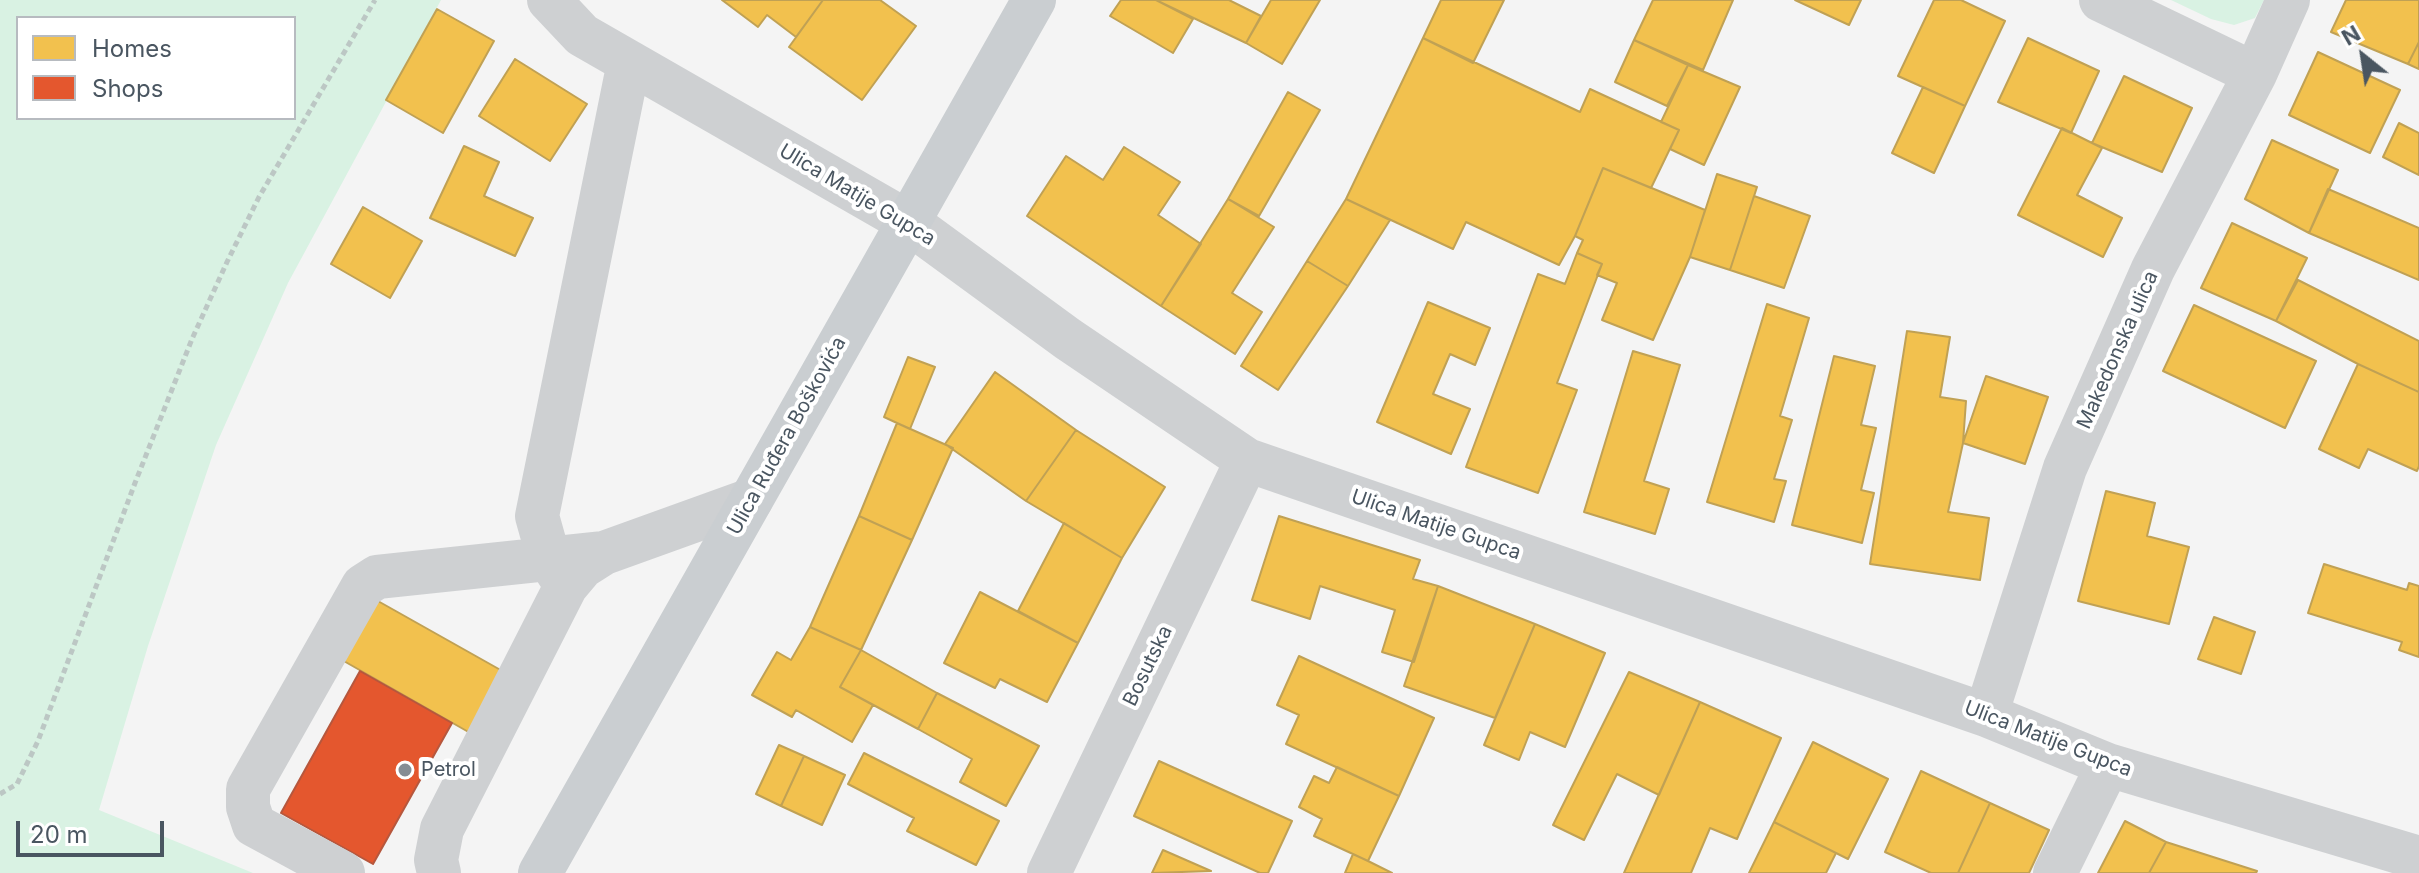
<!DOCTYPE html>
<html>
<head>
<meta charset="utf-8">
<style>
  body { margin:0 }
  #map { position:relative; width:2419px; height:873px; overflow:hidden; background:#f4f4f4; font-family:Inter,sans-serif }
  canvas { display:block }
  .legend { position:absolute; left:16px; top:16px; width:280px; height:104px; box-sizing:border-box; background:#fff; border:2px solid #b7bbc0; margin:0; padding:10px 14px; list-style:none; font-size:24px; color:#4a5661 }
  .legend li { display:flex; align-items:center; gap:16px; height:40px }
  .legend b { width:40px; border:2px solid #b7bbc0 }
  .north { position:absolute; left:2323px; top:16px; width:80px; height:80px; -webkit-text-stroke:6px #fff; paint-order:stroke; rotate:330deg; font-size:22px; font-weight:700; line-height:32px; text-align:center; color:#4a5661 }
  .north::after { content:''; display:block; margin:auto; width:28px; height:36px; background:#4a5661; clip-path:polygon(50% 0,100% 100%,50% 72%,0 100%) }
  .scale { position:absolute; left:16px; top:821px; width:148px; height:36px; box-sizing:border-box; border:4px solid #4a5661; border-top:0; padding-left:10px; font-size:24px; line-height:28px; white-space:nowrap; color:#4a5661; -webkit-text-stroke:6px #fff; paint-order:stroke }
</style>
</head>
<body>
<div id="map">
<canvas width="2419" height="873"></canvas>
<ul class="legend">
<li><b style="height:22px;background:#f2c14e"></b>Homes</li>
<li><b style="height:22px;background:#e4572e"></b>Shops</li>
</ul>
<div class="north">N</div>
<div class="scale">20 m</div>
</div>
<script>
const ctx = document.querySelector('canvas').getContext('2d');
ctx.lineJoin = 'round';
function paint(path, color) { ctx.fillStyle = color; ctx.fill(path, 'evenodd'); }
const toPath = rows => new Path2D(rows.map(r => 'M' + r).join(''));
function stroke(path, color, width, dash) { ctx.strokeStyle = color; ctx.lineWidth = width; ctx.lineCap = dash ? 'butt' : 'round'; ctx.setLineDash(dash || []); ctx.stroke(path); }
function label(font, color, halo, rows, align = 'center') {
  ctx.font = font + ' Inter,sans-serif'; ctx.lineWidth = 8; ctx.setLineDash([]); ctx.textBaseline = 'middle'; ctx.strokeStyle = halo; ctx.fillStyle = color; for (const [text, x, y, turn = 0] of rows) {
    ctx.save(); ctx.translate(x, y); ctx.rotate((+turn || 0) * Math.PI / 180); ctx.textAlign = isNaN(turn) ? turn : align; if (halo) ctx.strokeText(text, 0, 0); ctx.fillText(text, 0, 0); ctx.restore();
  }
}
paint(toPath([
  [0,0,441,0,288,283,216,445,148,646,99,810,253,873,0,873],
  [18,18,294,18,294,118,18,118],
  [2171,0,2264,0,2255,18,2234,25,2211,19]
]), '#d9f2e3');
const homes = toPath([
  [722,0,823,0,796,37,767,15,758,27,722,0],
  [823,0,880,0,916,26,862,100,789,47,823,0],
  [1121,0,1156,0,1193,19,1173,53,1110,16,1121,0],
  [1156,0,1229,0,1261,16,1246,43,1156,0],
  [1271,0,1320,0,1282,64,1246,43,1271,0],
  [1441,0,1504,0,1473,63,1423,38,1441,0],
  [1653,0,1733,0,1703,70,1634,40,1653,0],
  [1795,0,1861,0,1849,25,1795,0],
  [1934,0,1961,0,2005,21,1965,106,1898,76,1934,0],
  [2346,0,2419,0,2419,42,2408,64,2331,32,2346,0],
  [437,9,494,41,443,133,386,100,437,9],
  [1423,38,1580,112,1590,89,1679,130,1651,188,1603,168,1575,236,1559,265,1466,222,1453,249,1346,199,1423,38],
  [2028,38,2099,71,2071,133,1998,102,2028,38],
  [1634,40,1688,65,1667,106,1615,82,1634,40],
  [2419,42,2419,69,2408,64,2419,42],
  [2318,52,2400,90,2370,153,2289,115,2318,52],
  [515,59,587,104,550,161,479,116,515,59],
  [1688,65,1740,87,1704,165,1670,149,1679,130,1661,122,1688,65],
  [2124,76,2192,108,2162,172,2092,143,2124,76],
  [1923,87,1965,106,1934,173,1892,153,1923,87],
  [1288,92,1320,110,1259,216,1228,199,1288,92],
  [2399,123,2419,133,2419,175,2383,157,2399,123],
  [2062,128,2102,148,2077,195,2122,218,2103,257,2018,215,2062,128],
  [2272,140,2338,170,2309,233,2245,199,2272,140],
  [464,146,499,162,484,196,533,218,515,256,430,218,464,146],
  [1124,147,1180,182,1158,215,1201,244,1161,306,1027,216,1066,156,1103,180,1124,147],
  [1603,168,1705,210,1690,257,1653,340,1602,320,1617,283,1597,275,1602,264,1577,253,1583,240,1575,236,1603,168],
  [1717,174,1757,187,1730,270,1690,257,1717,174],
  [2328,189,2419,228,2419,280,2309,233,2328,189],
  [1754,196,1810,216,1784,288,1730,270,1754,196],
  [1228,199,1274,227,1232,293,1262,312,1235,354,1161,306,1228,199],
  [1346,199,1390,220,1348,286,1307,261,1346,199],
  [363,207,422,241,390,298,331,264,363,207],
  [2232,223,2307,258,2276,321,2201,288,2232,223],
  [1577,253,1602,264,1557,383,1577,390,1538,493,1466,467,1538,274,1565,284,1577,253],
  [1307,261,1348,286,1278,390,1241,366,1307,261],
  [2298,280,2419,341,2419,392,2358,364,2276,321,2298,280],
  [1428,302,1490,328,1475,365,1450,354,1433,394,1470,409,1451,454,1377,422,1428,302],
  [1767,304,1809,318,1780,416,1792,420,1774,479,1786,481,1774,522,1707,502,1767,304],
  [2194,305,2316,361,2285,428,2163,371,2194,305],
  [1907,331,1950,337,1940,397,1966,401,1963,443,1948,512,1989,518,1980,580,1870,564,1907,331],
  [1633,351,1680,365,1644,481,1669,489,1655,534,1584,512,1633,351],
  [1834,356,1875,366,1861,425,1876,428,1861,490,1874,493,1862,543,1792,525,1834,356],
  [908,357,935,367,910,429,884,417,908,357],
  [2358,364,2419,392,2419,466,2417,471,2368,449,2359,468,2319,449,2358,364],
  [995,372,1076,430,1026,501,945,444,995,372],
  [1986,376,2048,397,2025,464,1963,443,1986,376],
  [897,423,953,448,912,540,859,516,897,423],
  [1076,430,1165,487,1122,558,1026,501,1076,430],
  [2106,491,2155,503,2147,536,2189,547,2169,624,2078,601,2106,491],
  [859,516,912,540,861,650,810,627,859,516],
  [1279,516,1420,560,1413,579,1438,586,1414,662,1382,652,1395,610,1320,586,1310,619,1252,600,1279,516],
  [1064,523,1122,558,1078,643,1018,611,1064,523],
  [2324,564,2407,590,2409,583,2419,586,2419,657,2399,650,2402,642,2308,613,2324,564],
  [1438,586,1535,624,1495,718,1404,686,1438,586],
  [980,592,1078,643,1047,702,1000,679,995,688,944,663,980,592],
  [369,596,513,677,479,738,335,656,369,596],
  [2214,617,2255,632,2241,674,2198,659,2214,617],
  [1535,624,1605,653,1565,747,1530,732,1519,760,1484,745,1535,624],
  [810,627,861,650,840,687,873,705,852,742,796,710,792,717,752,695,777,652,791,660,810,627],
  [861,650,937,693,918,729,840,687,861,650],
  [1299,656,1434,718,1399,796,1286,744,1299,715,1277,705,1299,656],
  [1629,672,1700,702,1659,795,1617,774,1584,840,1553,825,1629,672],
  [937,693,1039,746,1006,806,960,782,972,759,918,729,937,693],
  [1700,702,1781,738,1737,839,1710,828,1691,873,1624,873,1700,702],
  [1813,742,1888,779,1848,859,1774,822,1813,742],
  [779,745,804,756,781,806,756,794,779,745],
  [864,753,999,821,976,865,907,831,914,818,848,784,864,753],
  [804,756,845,775,822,825,781,806,804,756],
  [1159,761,1292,821,1268,873,1260,873,1134,816,1159,761],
  [1337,767,1399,796,1368,861,1314,836,1322,819,1299,807,1314,776,1329,783,1337,767],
  [1921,771,1990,803,1958,873,1931,873,1885,852,1921,771],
  [1990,803,2049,830,2029,873,1958,873,1990,803],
  [2125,821,2166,842,2149,873,2098,873,2125,821],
  [1774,822,1836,853,1826,873,1749,873,1774,822],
  [2166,842,2257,871,2256,873,2149,873,2166,842],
  [1163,850,1211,871,1152,873,1163,850],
  [1353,854,1368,861,1392,873,1345,873,1353,854]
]);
paint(homes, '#f2c14e');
stroke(homes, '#c0a154', 2);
const shops = toPath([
  [360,671,452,723,373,864,281,813,360,671]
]);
paint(shops, '#e4572e');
stroke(shops, '#b6573d', 2);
stroke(toPath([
  [0,794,17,784,38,741,135,483,192,339,227,262,259,197,375,0]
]), '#bcc7c4', 5, [6, 4]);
stroke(toPath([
  [549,0,582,35,908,222,1068,339,1247,460,1986,715,2108,765,2419,858],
  [2101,0,2255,74],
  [565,584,549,559,537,516,629,62],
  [1986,715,2065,468,2153,269,2255,74,2288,0],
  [343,873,254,825,248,807,248,789,363,586,377,577,604,553],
  [439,873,436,860,442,829,566,586,582,567,604,553,751,500],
  [1049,873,1247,460],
  [2055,873,2108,765]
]), '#ced0d2', 44);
stroke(toPath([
  [540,873,1034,0]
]), '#caced1', 44);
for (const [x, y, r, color] of [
  [405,770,8,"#868d94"]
]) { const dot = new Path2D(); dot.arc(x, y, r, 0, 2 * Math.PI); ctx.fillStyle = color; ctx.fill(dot); stroke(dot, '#fff', 3); }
label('20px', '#4a5661', '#fff', [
  ["Ulica Matije Gupca",857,195,31],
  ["Makedonska ulica",2118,350,-66],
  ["Ulica Ruđera Boškovića",787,436,-61],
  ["Ulica Matije Gupca",1436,525,19],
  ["Bosutska",1148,666,-64],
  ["Ulica Matije Gupca",2048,739,21]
]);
label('20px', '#4a5661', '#fff', [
  ["Petrol",421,770]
], 'left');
</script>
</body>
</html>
